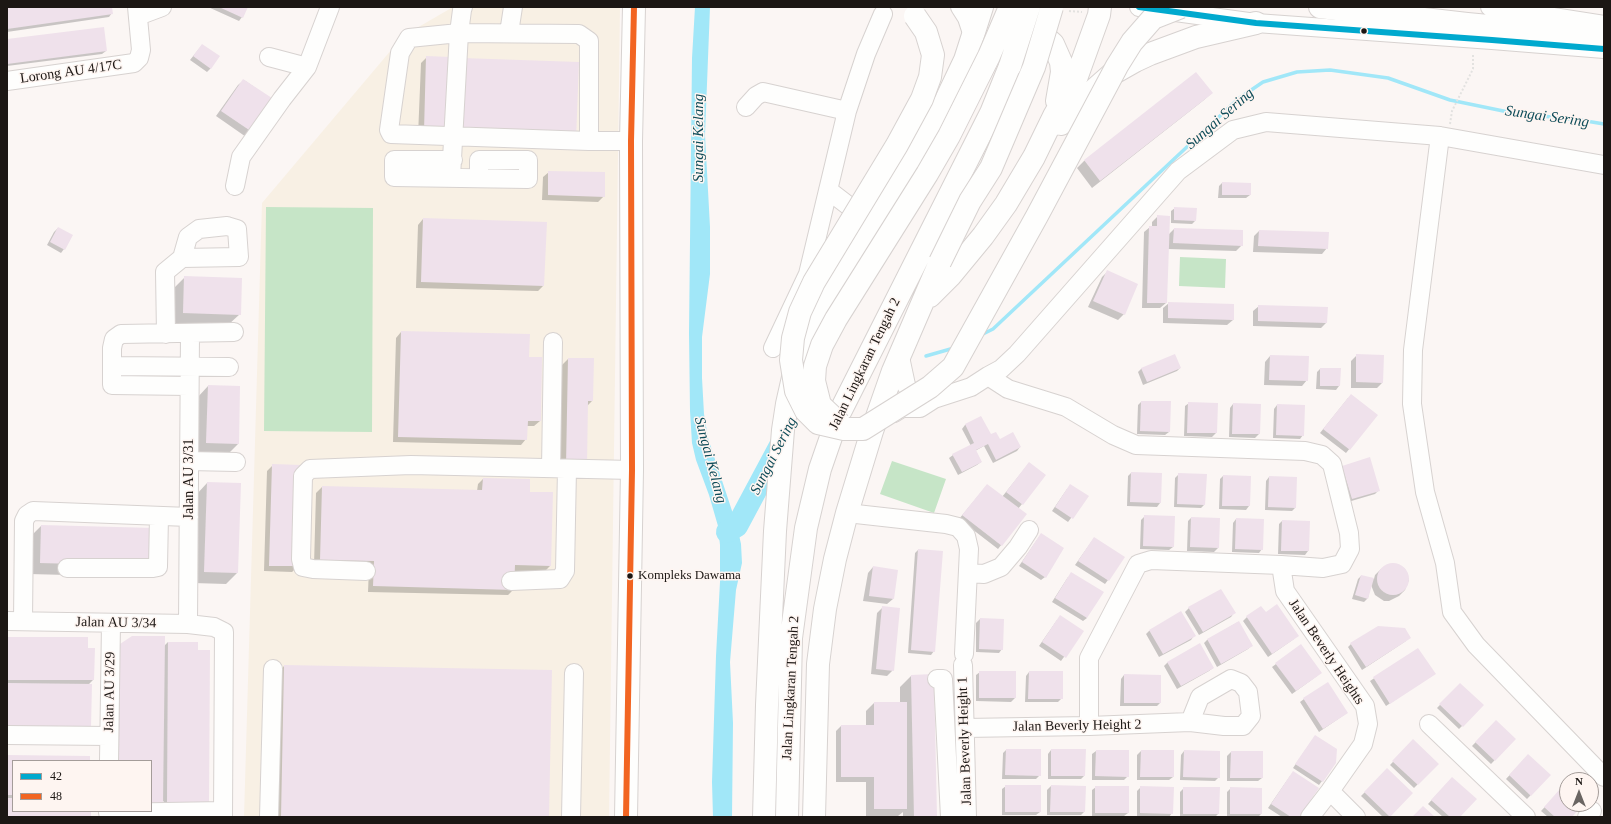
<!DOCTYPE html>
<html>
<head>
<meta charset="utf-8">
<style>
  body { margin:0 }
  #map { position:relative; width:1611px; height:824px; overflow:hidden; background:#fbf6f4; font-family:"Times New Roman",serif }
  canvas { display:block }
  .frame { position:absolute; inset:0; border:8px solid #1c1714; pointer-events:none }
  .legend { position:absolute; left:12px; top:760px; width:140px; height:52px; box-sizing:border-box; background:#fef5f1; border:1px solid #a49c99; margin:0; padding:5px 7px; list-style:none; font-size:12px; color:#1c1714 }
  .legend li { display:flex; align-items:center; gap:8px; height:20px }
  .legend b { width:20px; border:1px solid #a49c99 }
  .north { position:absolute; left:1559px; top:772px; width:40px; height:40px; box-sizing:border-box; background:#fef5f1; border:1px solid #a49c99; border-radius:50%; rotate:0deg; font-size:11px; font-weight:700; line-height:16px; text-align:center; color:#1c1714 }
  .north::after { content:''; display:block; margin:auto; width:14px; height:18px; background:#6a6562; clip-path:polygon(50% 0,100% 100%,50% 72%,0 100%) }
</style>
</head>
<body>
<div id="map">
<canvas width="1611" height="824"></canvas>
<div class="frame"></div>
<ul class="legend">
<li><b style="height:5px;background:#00a9ce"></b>42</li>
<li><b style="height:5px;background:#f26522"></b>48</li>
</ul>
<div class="north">N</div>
</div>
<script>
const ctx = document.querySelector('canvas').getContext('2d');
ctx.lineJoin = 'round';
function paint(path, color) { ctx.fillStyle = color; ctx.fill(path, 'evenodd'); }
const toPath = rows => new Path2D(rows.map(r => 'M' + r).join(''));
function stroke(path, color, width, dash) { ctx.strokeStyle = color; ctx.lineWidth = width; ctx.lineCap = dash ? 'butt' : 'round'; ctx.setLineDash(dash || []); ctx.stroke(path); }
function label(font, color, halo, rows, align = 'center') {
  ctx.font = font + ' "Times New Roman",serif'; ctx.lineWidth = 3; ctx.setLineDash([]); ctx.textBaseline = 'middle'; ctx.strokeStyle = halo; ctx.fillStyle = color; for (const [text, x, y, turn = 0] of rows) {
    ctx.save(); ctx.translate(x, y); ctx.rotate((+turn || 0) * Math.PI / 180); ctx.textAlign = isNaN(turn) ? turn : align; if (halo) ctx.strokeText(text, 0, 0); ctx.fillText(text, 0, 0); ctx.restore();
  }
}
paint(toPath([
  [453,7,620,7,609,817,244,817,262,203,403,36]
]), '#f8f0e4');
paint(toPath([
  [266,207,373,208,372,432,264,431],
  [1180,257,1226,259,1225,288,1179,286],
  [892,461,946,479,934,513,880,494]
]), '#c6e5c7');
paint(toPath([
  [695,7,710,7,705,135,710,227,710,274,702,337,702,378,704,414,708,438,737,526,741,544,742,563,736,590,730,662,733,723,732,817,713,817,712,782,716,656,720,582,720,545,718,526,709,495,696,460,692,443,690,411,689,333,692,58]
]), '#a1e7f8');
paint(toPath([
  [7,7,111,7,112,13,109,17,7,32],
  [208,7,247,7,242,17,239,21],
  [7,40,106,51,102,54,7,66],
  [202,45,211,68,207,72,190,60],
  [427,57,447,132,418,136,421,63],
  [1196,73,1212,93,1204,100,1092,188,1077,168,1084,161],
  [244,80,276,102,249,139,216,116,238,85],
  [549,172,604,196,598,202,542,200,543,177],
  [1222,183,1250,195,1246,198,1218,198,1219,186],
  [1175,208,1195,221,1192,224,1171,223,1171,211],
  [1158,216,1168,235,1174,229,1242,245,1236,251,1168,249,1166,303,1160,308,1142,308,1144,232,1150,227,1152,227,1152,222],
  [423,219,543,286,538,291,416,288,418,225],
  [58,228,64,249,61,253,47,245,54,232],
  [1259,231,1327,248,1322,254,1253,252,1254,236],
  [1107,272,1124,314,1118,320,1088,307,1102,277],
  [185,277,240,314,228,325,172,324,174,288],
  [1169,303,1233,320,1227,325,1163,323,1163,308],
  [1259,306,1326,323,1321,328,1253,326,1253,311],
  [401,332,528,358,540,421,534,426,527,426,526,439,521,445,393,442,396,338],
  [1357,355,1382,383,1377,388,1351,388,1351,361],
  [1270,356,1307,380,1302,386,1264,385,1265,362],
  [568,359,592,401,587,406,586,464,559,472,561,366],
  [1142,368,1180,368,1177,371,1143,385,1138,372],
  [1320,369,1339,386,1336,390,1316,389,1317,372],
  [208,386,238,444,227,455,195,454,197,398],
  [1348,398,1377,415,1346,453,1320,433],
  [1141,402,1169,432,1165,435,1137,434,1138,405],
  [1189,403,1216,433,1212,437,1184,436,1185,406],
  [1233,404,1259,434,1255,438,1229,437,1230,408],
  [1277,405,1303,435,1300,439,1273,438,1274,409],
  [981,417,990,436,1020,447,1017,451,993,463,984,446,975,451,981,462,977,465,958,475,949,458,953,455,971,446,962,429,965,425],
  [1029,463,1045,475,1018,509,1025,515,998,549,959,519,987,485,1002,497],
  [273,465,298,566,292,572,264,571,267,471],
  [1343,467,1379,490,1375,494,1348,502,1339,470],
  [1131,473,1161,474,1160,503,1157,507,1127,506,1128,476],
  [1179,474,1204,505,1201,508,1174,507,1175,478],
  [1223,476,1249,506,1246,510,1219,509,1220,479],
  [1269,477,1295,508,1292,511,1265,510,1266,481],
  [483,479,529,493,550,566,545,571,514,571,513,590,508,595,368,592,369,567,314,565,316,493,322,487,477,491,478,484],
  [207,483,237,573,226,584,193,583,196,495],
  [1067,489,1087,497,1068,522,1052,511],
  [1145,516,1173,547,1169,550,1140,549,1141,520],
  [1191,518,1219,519,1218,548,1214,552,1187,551,1188,521],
  [1236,519,1262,549,1259,553,1232,552,1233,523],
  [1282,521,1308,551,1305,555,1278,554,1279,524],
  [41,526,153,566,142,577,29,574,30,537],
  [1041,534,1045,577,1041,580,1019,566],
  [1094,538,1108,580,1105,584,1075,565],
  [918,550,934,651,931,655,908,653,915,553],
  [1391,564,1401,566,1405,569,1409,580,1405,590,1399,596,1389,601,1384,601,1375,595,1371,585,1368,598,1364,602,1352,599,1358,579,1361,576,1374,579,1375,575,1381,569],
  [873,567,893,599,887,604,863,601,868,573],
  [1068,577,1087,618,1083,621,1052,602],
  [883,607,893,670,887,676,871,674,877,613],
  [1189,608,1234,613,1231,617,1199,635,1185,612],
  [1181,613,1194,636,1191,640,1159,657,1146,634,1149,631],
  [1265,613,1294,639,1268,657,1243,621,1247,617],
  [980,619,1002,649,999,653,976,652,976,623],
  [1057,620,1083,631,1061,661,1039,646],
  [1238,622,1252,645,1248,649,1217,667,1204,643,1207,640],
  [7,638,87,649,93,680,88,685,7,730],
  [1406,641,1362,670,1348,647,1351,644],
  [168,642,208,803,164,806,164,801,158,807,151,807,151,761,115,761,116,649,120,645,163,647],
  [1418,649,1434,674,1386,706,1370,681],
  [1168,662,1213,668,1209,671,1177,689,1164,666],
  [1276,664,1317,676,1292,694,1272,667],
  [284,666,548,817,276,817,279,672],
  [980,672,1015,672,1015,698,1011,702,976,701,976,675],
  [1029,672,1062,698,1058,702,1025,702,1026,676],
  [1124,675,1160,703,1157,706,1120,706,1121,679],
  [911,676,936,817,903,817,903,812,898,816,866,816,866,782,836,782,836,731,841,726,866,726,866,711,874,703,900,703,900,687],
  [1460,684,1483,705,1459,729,1437,708],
  [1304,699,1347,713,1319,732,1300,702],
  [1496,721,1515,739,1491,764,1472,746],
  [1315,736,1322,781,1319,785,1293,768],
  [1413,741,1438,764,1414,788,1390,765],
  [1006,750,1040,775,1036,779,1002,779,1003,753],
  [1051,750,1084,776,1081,779,1048,779,1048,754],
  [1096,751,1128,776,1124,780,1092,780,1092,754],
  [1141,751,1173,777,1169,780,1137,780,1137,755],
  [1184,751,1219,777,1215,781,1180,780,1181,755],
  [1231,752,1262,778,1258,781,1227,781,1227,756],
  [1528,755,1550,775,1527,799,1506,779],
  [7,756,89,761,13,761,13,811,90,811,90,817,7,817],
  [1387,770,1411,793,1388,817,1383,817,1361,796],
  [1290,776,1298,817,1282,817,1268,808],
  [1452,778,1458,817,1443,817,1428,804],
  [1006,786,1040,812,1036,815,1002,815,1002,789],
  [1051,786,1084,812,1081,815,1047,815,1047,790],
  [1096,787,1128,813,1124,816,1092,816,1092,790],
  [1141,787,1172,813,1169,817,1137,817,1137,791],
  [1184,788,1218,814,1215,817,1180,817,1180,792],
  [1231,788,1261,814,1258,817,1227,817,1227,792],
  [1560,791,1567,797,1567,804,1575,804,1570,817,1548,817,1541,811]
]), '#0003');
stroke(toPath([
  [981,335,993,329,1238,99,1263,82,1297,72,1330,70,1388,78,1450,100,1513,113,1580,120,1604,124],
  [926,356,954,348]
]), '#a1e7f8', 3.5);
stroke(toPath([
  [727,532,737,526,783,440]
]), '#a1e7f8', 22);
paint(toPath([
  [7,7,112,7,113,14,7,29],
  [219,7,248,7,243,18],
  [104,27,107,51,7,64,7,39],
  [202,44,220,56,211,69,193,56],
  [426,56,451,57,448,132,424,131],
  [462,58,579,62,576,140,459,136],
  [1196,72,1213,93,1100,181,1084,160],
  [243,79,278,102,255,134,221,111],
  [548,171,605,172,605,197,548,195],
  [1222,182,1251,183,1251,195,1222,195],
  [1174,207,1197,208,1196,221,1174,220],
  [1157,215,1170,216,1167,303,1147,303,1149,226,1157,226],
  [423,218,547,222,544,286,421,282],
  [58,227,73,235,65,250,50,242],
  [1174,228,1243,230,1243,246,1173,243],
  [1259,230,1329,232,1328,249,1258,246],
  [1107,270,1138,284,1125,315,1093,301],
  [184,276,242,278,241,315,183,313],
  [1168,302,1234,304,1234,320,1168,318],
  [1258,305,1328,307,1327,323,1258,321],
  [401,331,530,334,529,357,542,357,541,421,528,421,527,440,398,437],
  [1175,354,1181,368,1147,382,1141,368],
  [1356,354,1384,355,1383,383,1356,382],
  [1270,355,1309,356,1308,381,1269,380],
  [568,358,594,358,593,401,588,401,587,465,566,465],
  [1320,368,1341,368,1340,386,1320,386],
  [208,385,240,386,239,444,206,443],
  [1351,394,1378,415,1350,450,1323,429],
  [1141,401,1171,401,1170,432,1140,431],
  [1188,402,1218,403,1217,433,1187,433],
  [1233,403,1261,404,1260,434,1232,434],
  [1277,404,1305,405,1304,436,1276,435],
  [981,416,991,434,996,432,1000,439,1013,432,1021,447,996,460,988,444,976,450,982,462,962,472,952,454,974,443,965,424],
  [1370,457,1380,491,1352,499,1342,466],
  [1029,462,1046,475,1023,505,1006,492],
  [272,464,302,465,299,566,269,566],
  [1131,472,1162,473,1161,503,1130,502],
  [1178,473,1207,474,1205,505,1177,504],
  [1223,475,1251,476,1250,506,1222,506],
  [1269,476,1297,477,1296,508,1268,507],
  [483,478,530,479,530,492,553,492,551,566,515,565,514,590,373,586,374,561,320,560,322,486,482,490],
  [207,482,241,483,238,573,204,572],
  [987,484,1027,514,1002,546,962,515],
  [1070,484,1089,496,1073,519,1055,507],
  [1144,515,1175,516,1174,547,1143,546],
  [1191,517,1220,518,1219,548,1190,547],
  [1236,518,1264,519,1263,550,1235,549],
  [1282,520,1310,521,1309,551,1281,551],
  [41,525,155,528,154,566,40,563],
  [1041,533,1064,548,1046,578,1022,562],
  [1094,537,1125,557,1109,581,1078,561],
  [918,549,943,551,935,652,911,650],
  '1377 579a16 16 0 1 1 32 0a16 16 0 1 1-32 0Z',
  [873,566,898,570,894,599,869,596],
  [1071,572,1104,592,1087,618,1055,598],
  [1361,575,1374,578,1368,599,1355,595],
  [1221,589,1236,613,1203,632,1188,607],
  [1277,604,1299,636,1272,654,1246,616,1261,606,1266,612],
  [882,606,900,608,894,671,876,669],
  [1181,611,1196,636,1163,654,1149,630],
  [1060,615,1084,631,1066,658,1042,642],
  [980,618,1004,619,1003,650,979,649],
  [1239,621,1253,646,1221,664,1207,639],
  [1378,626,1405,628,1411,638,1366,667,1350,643],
  [132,636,165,636,163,803,151,803,151,761,119,761,120,644],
  [7,637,88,637,88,648,95,648,94,680,7,680],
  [168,642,198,642,198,650,210,650,209,803,167,803],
  [1200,643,1214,668,1181,686,1167,662],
  [1301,644,1322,673,1296,691,1275,663],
  [1418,648,1436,674,1390,704,1373,677],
  [284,665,552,670,549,817,281,817],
  [979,671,1016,671,1016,698,979,698],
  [1029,671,1063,671,1063,699,1028,699],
  [934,674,937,817,914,817,911,675],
  [1124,674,1161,675,1161,703,1124,703],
  [1328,682,1348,713,1323,729,1303,698],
  [7,683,92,684,91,727,7,726],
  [1460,683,1484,705,1463,727,1439,704],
  [874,702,907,702,907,809,874,809,874,777,841,777,841,725,874,725],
  [1496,720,1516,739,1495,761,1475,742],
  [1315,735,1337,749,1336,763,1323,782,1295,764],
  [1413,739,1439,764,1418,785,1392,761],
  [1006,749,1041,749,1041,776,1005,775],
  [1051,749,1086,749,1085,776,1051,776],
  [1096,750,1129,750,1129,777,1095,776],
  [1141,750,1174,750,1174,777,1140,777],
  [1184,750,1220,751,1220,778,1183,777],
  [1231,751,1263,751,1263,778,1230,778],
  [1528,754,1551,775,1531,796,1509,775],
  [7,755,90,756,90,761,13,761,13,795,7,795],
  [1387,768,1413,793,1390,817,1364,792],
  [1293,771,1319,788,1299,817,1291,817,1271,804],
  [1452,777,1477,799,1460,817,1450,817,1431,800],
  [1005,785,1041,785,1041,812,1005,812],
  [1051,785,1086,786,1085,812,1050,812],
  [1095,786,1129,786,1129,813,1095,813],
  [1140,786,1174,787,1173,814,1140,813],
  [1183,787,1220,787,1219,814,1183,814],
  [1230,787,1262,788,1262,814,1230,814],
  [1560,789,1567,795,1567,804,1577,804,1581,807,1572,817,1555,817,1544,807],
  [7,798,13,798,13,811,91,811,91,817,7,817],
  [1423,806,1435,817,1412,817]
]), '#efe1eb');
const minor = toPath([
  [463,7,462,10,459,33,409,38,400,53,389,130,391,134,589,141,631,141],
  [960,7,967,18,973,36],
  [1139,7,1256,23,1492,40,1604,49],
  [1490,7,1604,25],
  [138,16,162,7],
  [509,33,513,7],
  [269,57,307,67],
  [7,81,134,63,139,58,141,50,137,7],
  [746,107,756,96,763,92,847,111],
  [1440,136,1413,350,1412,404,1425,492,1445,563,1452,612,1476,645,1604,777],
  [453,160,394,160,394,177,528,179,528,160,479,160,479,178],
  [451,177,459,33,579,34,589,41,589,141],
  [235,186,241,157,282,99,307,67,330,7],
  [828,190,867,220],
  [227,226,237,229,239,257,182,258,188,237,199,229,227,226],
  [166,334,165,272,182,258],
  [773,348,808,274,847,111,866,54,883,14],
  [900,357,906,385,909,390,930,398],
  [112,366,112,348,114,339,121,334,234,332],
  [988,376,1001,369,1017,354,1178,171,1233,130,1266,122,1440,136,1604,165],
  [189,386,112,385,112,366,229,367],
  [894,413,902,408,920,408,934,399,971,387,988,376,1008,389,1066,407,1113,435,1136,445,1305,451,1322,455,1332,464,1349,533,1350,549,1342,564,1323,568,1281,565,1151,560,1138,564,1089,658,1089,726],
  [189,461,236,462],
  [551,468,553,342],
  [847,513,946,524,958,527,966,536,969,549,964,654],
  [1281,565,1285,591,1365,706,1368,724,1363,744,1330,791,1310,817],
  [67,568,153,568,158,567,159,516],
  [366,571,313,569,303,567,301,559,303,476,310,469,411,465,632,470],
  [968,573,984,574,1001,567,1018,547,1029,530],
  [511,581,560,579,565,571,567,469],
  [7,621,188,624,214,627,224,632,223,817],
  [23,621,24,521,27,515,33,511,189,517],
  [188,624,190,333],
  [963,665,967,817],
  [937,679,943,679,950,817],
  [1429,724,1526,817],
  [965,728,1089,726,1190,722,1224,726,1243,726,1251,716,1248,692,1241,683,1231,679,1200,697,1190,722],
  [7,735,109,736],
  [109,761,111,623],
  [1330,791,1356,817],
  [108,813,223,811],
  [269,817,273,669],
  [571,817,574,673],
  [1587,817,1592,811]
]);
const major = toPath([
  [626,817,632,470,631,141,634,7]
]);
const highway = toPath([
  [1320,7,1467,24,1604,37],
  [1027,28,1036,30,1044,36,1053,44,1061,62,1062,72,1057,101],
  [1061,124,1078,104,1112,74,1135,61,1150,54,1196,37,1256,23],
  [930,296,950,276,983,236,1006,204,1034,157,1054,116,1077,76,1099,15,1100,7],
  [764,817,767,705,775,531,783,430,787,404,794,373,801,349,836,280,927,134,946,100,965,60,982,7],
  [787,817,791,638,806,528,820,469,839,414,991,113,1010,66],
  [814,817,818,664,825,609,835,559,847,513,872,431,893,371,940,262]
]);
stroke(minor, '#d7d2d0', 20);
stroke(major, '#d7d2d0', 24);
stroke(highway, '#d7d2d0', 24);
stroke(toPath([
  [1069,11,1082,12],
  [1450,124,1452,111,1473,69,1473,54]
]), '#e3e2e0', 2, [2, 2]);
stroke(minor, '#fefefd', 18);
stroke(major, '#fefefd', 22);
stroke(highway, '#fefefd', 22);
const highwayBridge = toPath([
  [915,16,926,32,933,55,930,77,922,99,897,145,814,282,800,312,793,338,791,360,796,391,806,411,818,423,844,429,863,429,930,387,953,367,1037,216,1117,66,1132,42,1153,18,1181,7],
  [1010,66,1029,7],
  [940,262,970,201,991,168,1034,67,1052,7],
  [840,424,820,405,814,381,815,366,822,345,836,319,927,174,949,136,989,56,1010,7]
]);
stroke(highwayBridge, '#d7d2d0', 24, []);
stroke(highwayBridge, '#fefefd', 22);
stroke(toPath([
  [1139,7,1256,23,1492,40,1604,49]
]), '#00a9ce', 6);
stroke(toPath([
  [626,817,632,470,631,141,634,7]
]), '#f26522', 6);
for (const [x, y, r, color] of [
  [1364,31,3.5,"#1c1714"],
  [630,576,3.5,"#1c1714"]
]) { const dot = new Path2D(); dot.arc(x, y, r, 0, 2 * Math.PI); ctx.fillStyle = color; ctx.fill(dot); stroke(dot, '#fef5f1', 1.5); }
label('13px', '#1c1714', '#fef5f1', [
  ["Kompleks Dawama",638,576]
], 'left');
label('14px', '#1c1714', '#fef5f1', [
  ["Lorong AU 4/17C",71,72,-8],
  ["Jalan Lingkaran Tengah 2",865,364,-64],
  ["Jalan AU 3/31",189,479,-90],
  ["Jalan AU 3/34",116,623,1],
  ["Jalan Beverly Heights",1326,652,56],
  ["Jalan Lingkaran Tengah 2",791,688,-87],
  ["Jalan AU 3/29",110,692,-89],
  ["Jalan Beverly Height 2",1077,726,-1],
  ["Jalan Beverly Height 1",965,741,-92]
]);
label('italic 15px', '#0e4c59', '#fef5f1', [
  ["Sungai Sering",1547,117,8],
  ["Sungai Sering",1220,119,-41],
  ["Sungai Kelang",699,138,-90],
  ["Sungai Sering",774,456,-63],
  ["Sungai Kelang",710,460,75]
]);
</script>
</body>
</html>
